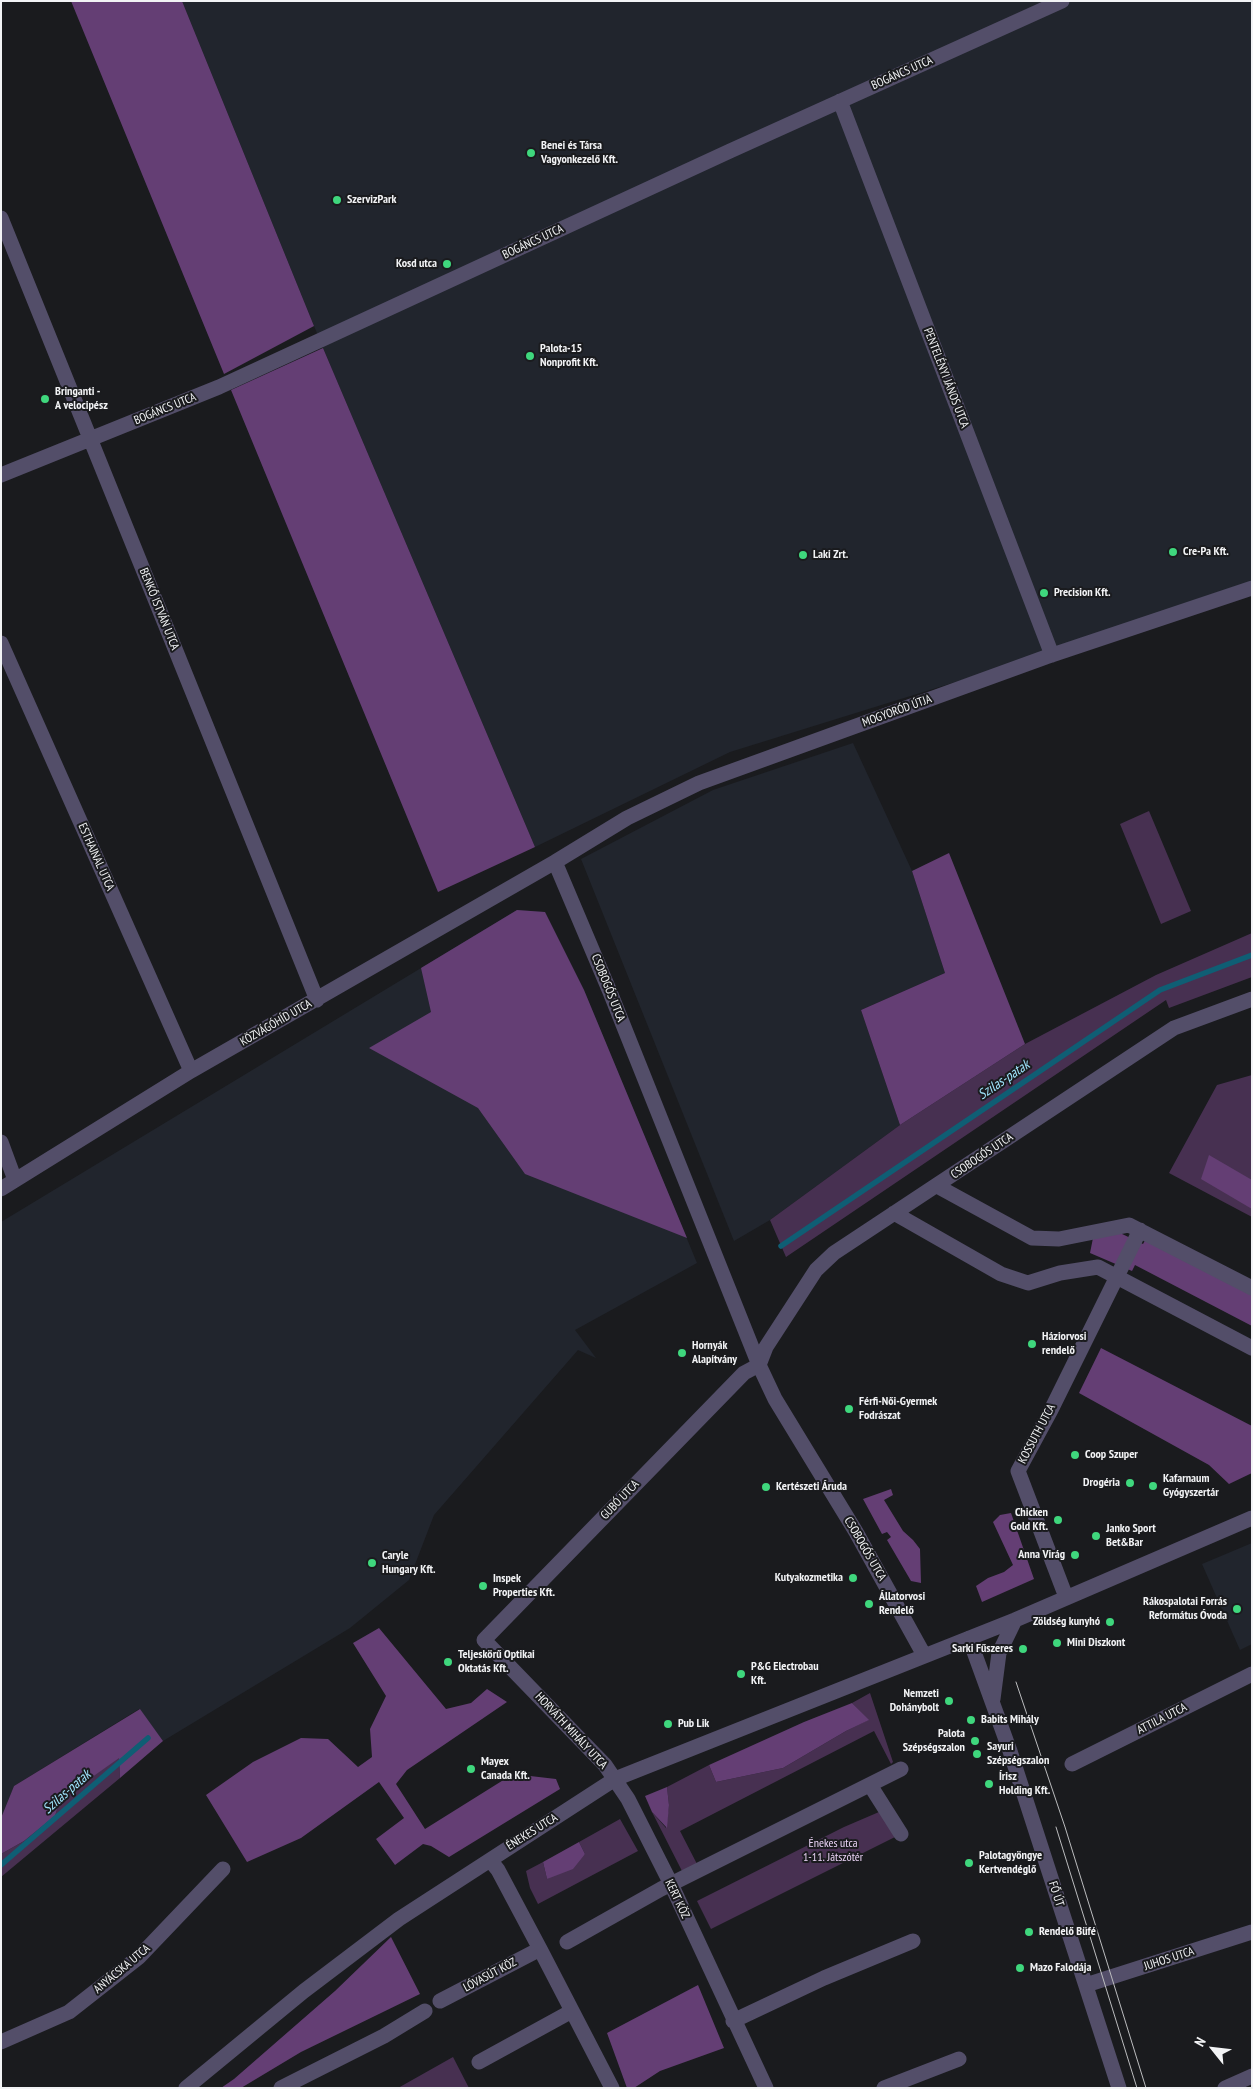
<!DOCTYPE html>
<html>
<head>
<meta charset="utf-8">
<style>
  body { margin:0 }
  #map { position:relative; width:1253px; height:2089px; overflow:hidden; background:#1a1b1e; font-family:"PT Sans Narrow",sans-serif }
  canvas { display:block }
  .frame { position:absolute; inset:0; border:2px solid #f2f3f5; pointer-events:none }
  .north { position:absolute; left:1188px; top:2024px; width:50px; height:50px; -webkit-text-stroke:4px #1a1b1e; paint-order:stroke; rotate:299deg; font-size:14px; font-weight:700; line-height:20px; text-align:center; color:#f2f3f5 }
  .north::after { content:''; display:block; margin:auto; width:18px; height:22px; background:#f2f3f5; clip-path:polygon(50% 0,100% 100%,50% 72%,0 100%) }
</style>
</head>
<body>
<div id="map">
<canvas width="1253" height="2089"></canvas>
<div class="frame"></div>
<div class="north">N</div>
</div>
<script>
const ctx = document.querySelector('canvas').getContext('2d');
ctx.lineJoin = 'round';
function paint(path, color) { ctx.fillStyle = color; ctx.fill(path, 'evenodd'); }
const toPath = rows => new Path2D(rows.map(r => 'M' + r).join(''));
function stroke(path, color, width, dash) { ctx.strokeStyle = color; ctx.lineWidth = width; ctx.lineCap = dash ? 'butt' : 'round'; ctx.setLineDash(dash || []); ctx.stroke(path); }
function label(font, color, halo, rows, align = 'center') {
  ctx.font = font + ' "PT Sans Narrow",sans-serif'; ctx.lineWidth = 4; ctx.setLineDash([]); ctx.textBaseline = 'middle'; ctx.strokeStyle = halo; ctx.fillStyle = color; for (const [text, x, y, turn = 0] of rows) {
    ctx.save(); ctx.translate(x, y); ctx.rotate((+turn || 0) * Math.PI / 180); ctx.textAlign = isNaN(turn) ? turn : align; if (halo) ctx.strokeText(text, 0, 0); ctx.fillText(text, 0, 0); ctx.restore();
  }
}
paint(toPath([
  [182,1,1252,1,1252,590,730,752,535,847,323,348],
  [853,743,912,871,945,973,861,1010,900,1125,770,1220,734,1241,581,859,713,790],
  [517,910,545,912,584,990,697,1263,575,1330,596,1358,578,1350,434,1515,409,1580,350,1628,163,1741,139,1709,14,1786,1,1818,1,1222],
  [1252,1543,1252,1644,1240,1650,1202,1564]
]), '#21252d');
paint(toPath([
  [1149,811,1191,911,1161,924,1120,824],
  [1252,933,1252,977,1169,1008,1166,1000,786,1257,770,1220,900,1125,1025,1044,1156,975],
  [1252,1075,1252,1217,1169,1173,1217,1085],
  [870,1693,893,1762,891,1764,874,1731,680,1831,697,1864,682,1871,652,1812,666,1828,669,1805,667,1787,709,1765,716,1782,783,1768,846,1731,868,1720,852,1703],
  [119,1757,120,1778,1,1877,1,1854,24,1841,55,1816,60,1800],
  [886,1809,901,1834,711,1929,697,1901,844,1827],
  [620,1819,638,1851,538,1904,530,1888,526,1871,543,1862,547,1879,585,1854,579,1842],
  [453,2057,469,2088,398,2088]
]), '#473051');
paint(toPath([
  [71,1,182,1,314,326,224,374],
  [323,348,535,847,438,892,231,390],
  [949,853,1025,1044,900,1125,861,1010,945,973,912,871],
  [517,910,545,912,584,990,687,1238,525,1174,478,1108,369,1048,431,1012,421,968],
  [1209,1155,1252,1180,1252,1209,1201,1179],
  [1120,1233,1143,1244,1147,1237,1252,1295,1252,1326,1135,1265,1132,1271,1090,1253,1093,1238],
  [1101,1348,1252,1426,1252,1473,1229,1484,1209,1465,1079,1393],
  [891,1489,893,1495,884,1500,903,1531,913,1540,920,1549,921,1583,911,1581,887,1540,891,1537,887,1532,882,1534,863,1499],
  [1011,1513,1034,1579,982,1602,976,1586,988,1578,1004,1572,1013,1565,993,1522,1000,1515],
  [379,1628,446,1709,471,1703,487,1689,507,1702,407,1770,396,1784,425,1829,513,1774,556,1779,560,1789,449,1857,431,1846,423,1844,395,1865,376,1839,404,1818,379,1782,301,1838,247,1862,206,1795,253,1762,301,1738,328,1739,358,1767,372,1757,370,1729,386,1696,353,1643],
  [852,1703,869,1720,846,1731,783,1768,716,1782,709,1765,804,1722],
  [140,1709,163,1741,120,1778,119,1758,60,1800,55,1816,24,1841,1,1854,1,1818,14,1786],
  [667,1787,669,1805,667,1828,652,1812,645,1796],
  [579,1842,585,1854,573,1869,547,1879,543,1862],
  [391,1937,420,1994,301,2052,241,2088,221,2088,234,2079,335,1991],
  [698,1985,724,2048,660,2071,634,2088,627,2088,607,2033]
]), '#643e74');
stroke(toPath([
  [781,1246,1160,990,1252,955],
  [1,1865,148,1738]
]), '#0f5e74', 5.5);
stroke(toPath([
  [840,101,1052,655],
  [1,218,317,1000],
  [1,475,219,387,730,151,1062,1],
  [1,643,191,1071],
  [555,862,610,992,759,1365,775,1399,856,1532,924,1655],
  [1,1142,15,1180],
  [937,1186,1032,1238,1059,1239,1129,1225,1252,1288],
  [1,1189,191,1071,555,862,627,818,699,783,1046,657,1252,588],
  [894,1213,1001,1274,1028,1283,1060,1273,1098,1267,1252,1348],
  [759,1365,744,1373,484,1640,605,1765,628,1799,671,1884,766,2088],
  [759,1365,766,1347,816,1270,834,1253,1174,1028,1252,999],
  [1066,1597,1018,1471,1051,1410,1140,1230],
  [969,1638,1010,1751,1119,2088],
  [993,1699,999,1653,1015,1620],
  [1072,1764,1252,1674],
  [870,1785,901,1834],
  [490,1860,498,1870,540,1949],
  [567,1942,661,1889,901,1769],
  [1086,1985,1252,1932],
  [440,2001,540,1949,612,2088],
  [733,2021,824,1978,913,1941],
  [1,2042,69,2012,139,1957,223,1869],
  [479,2062,572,2011],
  [186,2088,304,1991,399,1919,615,1779,1015,1620,1252,1518],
  [281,2088,384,2036,425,2011],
  [884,2088,959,2059],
  [1225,2088,1252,2076]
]), '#534e69', 15);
stroke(toPath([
  [1016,1682,1065,1827,1146,2088],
  [1056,1827,1137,2088]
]), '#bcbdbf', 1);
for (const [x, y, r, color] of [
  [531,153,5,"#3fd77d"],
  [337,200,5,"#3fd77d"],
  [447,264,5,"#3fd77d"],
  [530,356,5,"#3fd77d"],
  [45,399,5,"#3fd77d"],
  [1173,552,5,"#3fd77d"],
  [803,555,5,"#3fd77d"],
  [1044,593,5,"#3fd77d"],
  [1032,1344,5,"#3fd77d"],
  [682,1353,5,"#3fd77d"],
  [849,1409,5,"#3fd77d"],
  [1075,1455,5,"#3fd77d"],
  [1130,1483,5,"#3fd77d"],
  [1153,1486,5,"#3fd77d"],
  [766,1487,5,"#3fd77d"],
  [1058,1520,5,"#3fd77d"],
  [1096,1536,5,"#3fd77d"],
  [1075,1555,5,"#3fd77d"],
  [372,1563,5,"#3fd77d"],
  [853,1578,5,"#3fd77d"],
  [483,1586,5,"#3fd77d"],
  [869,1604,5,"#3fd77d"],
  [1237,1609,5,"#3fd77d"],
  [1110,1622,5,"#3fd77d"],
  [1057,1643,5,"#3fd77d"],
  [1023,1649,5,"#3fd77d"],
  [448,1662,5,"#3fd77d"],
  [741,1674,5,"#3fd77d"],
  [949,1701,5,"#3fd77d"],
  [971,1720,5,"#3fd77d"],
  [668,1724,5,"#3fd77d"],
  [975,1741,5,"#3fd77d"],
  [977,1754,5,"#3fd77d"],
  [471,1769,5,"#3fd77d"],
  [989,1784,5,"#3fd77d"],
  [969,1863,5,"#3fd77d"],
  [1029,1932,5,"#3fd77d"],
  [1020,1968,5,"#3fd77d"]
]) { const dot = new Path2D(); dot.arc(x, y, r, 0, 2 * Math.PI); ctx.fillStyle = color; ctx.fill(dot); stroke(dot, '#1a1b1e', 2); }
label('12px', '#f2f3f5', '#1a1b1e', [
  ["BOGÁNCS UTCA",902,73,-24],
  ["BOGÁNCS UTCA",533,242,-25],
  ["PENTELÉNYI JÁNOS UTCA",946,378,69],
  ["BOGÁNCS UTCA",165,409,-22],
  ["BENKŐ ISTVÁN UTCA",159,609,68],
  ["MOGYORÓD ÚTJA",897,711,-20],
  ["ESTHAJNAL UTCA",96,857,66],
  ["CSOBOGÓS UTCA",608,988,68],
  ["KÖZVÁGÓHÍD UTCA",276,1023,-30],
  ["CSOBOGÓS UTCA",982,1156,-34],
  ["KOSSUTH UTCA",1037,1434,-62],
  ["GUBÓ UTCA",620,1500,-46],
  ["CSOBOGÓS UTCA",865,1549,60],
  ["ATTILA UTCA",1162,1719,-27],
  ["HORVÁTH MIHÁLY UTCA",571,1731,47],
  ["ÉNEKES UTCA",532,1832,-32],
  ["FŐ ÚT",1056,1894,72],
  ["KERT KÖZ",677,1899,65],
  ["JUHOS UTCA",1169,1959,-18],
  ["ANYÁCSKA UTCA",122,1969,-40],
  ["LÓVASÚT KÖZ",490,1975,-28]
]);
label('bold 12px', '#f2f3f5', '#1a1b1e', [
  ["Benei és Társa",541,146],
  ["Vagyonkezelő Kft.",541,160],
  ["SzervizPark",347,200],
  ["Kosd utca",437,264,"right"],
  ["Palota-15",540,349],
  ["Nonprofit Kft.",540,363],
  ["Bringanti -",55,392],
  ["A velocipész",55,406],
  ["Cre-Pa Kft.",1183,552],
  ["Laki Zrt.",813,555],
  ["Precision Kft.",1054,593],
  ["Háziorvosi",1042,1337],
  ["rendelő",1042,1351],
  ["Hornyák",692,1346],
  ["Alapítvány",692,1360],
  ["Férfi-Női-Gyermek",859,1402],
  ["Fodrászat",859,1416],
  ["Coop Szuper",1085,1455],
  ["Kafarnaum",1163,1479],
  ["Gyógyszertár",1163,1493],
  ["Drogéria",1120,1483,"right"],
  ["Kertészeti Áruda",776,1487],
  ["Chicken",1048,1513,"right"],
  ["Gold Kft.",1048,1527,"right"],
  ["Janko Sport",1106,1529],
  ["Bet&Bar",1106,1543],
  ["Anna Virág",1065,1555,"right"],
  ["Caryle",382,1556],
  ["Hungary Kft.",382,1570],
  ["Kutyakozmetika",843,1578,"right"],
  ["Inspek",493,1579],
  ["Properties Kft.",493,1593],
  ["Állatorvosi",879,1597],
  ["Rendelő",879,1611],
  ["Rákospalotai Forrás",1227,1602,"right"],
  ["Református Óvoda",1227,1616,"right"],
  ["Zöldség kunyhó",1100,1622,"right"],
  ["Mini Diszkont",1067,1643],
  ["Sarki Fűszeres",1013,1649,"right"],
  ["Teljeskörű Optikai",458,1655],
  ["Oktatás Kft.",458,1669],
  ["P&G Electrobau",751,1667],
  ["Kft.",751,1681],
  ["Nemzeti",939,1694,"right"],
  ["Dohánybolt",939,1708,"right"],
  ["Babits Mihály",981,1720],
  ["Pub Lik",678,1724],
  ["Palota",965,1734,"right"],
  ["Szépségszalon",965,1748,"right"],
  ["Sayuri",987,1747],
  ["Szépségszalon",987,1761],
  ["Mayex",481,1762],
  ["Canada Kft.",481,1776],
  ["Írisz",999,1777],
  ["Holding Kft.",999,1791],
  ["Palotagyöngye",979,1856],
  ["Kertvendéglő",979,1870],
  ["Rendelő Büfé",1039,1932],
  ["Mazo Falodája",1030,1968]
], 'left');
label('12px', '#ead3f5', '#1a1b1e', [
  ["Énekes utca",833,1844],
  ["1-11. Játszótér",833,1858]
]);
label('italic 14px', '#a0e5fd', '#1a1b1e', [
  ["Szilas-patak",1004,1080,-34],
  ["Szilas-patak",67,1792,-41]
]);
</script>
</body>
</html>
